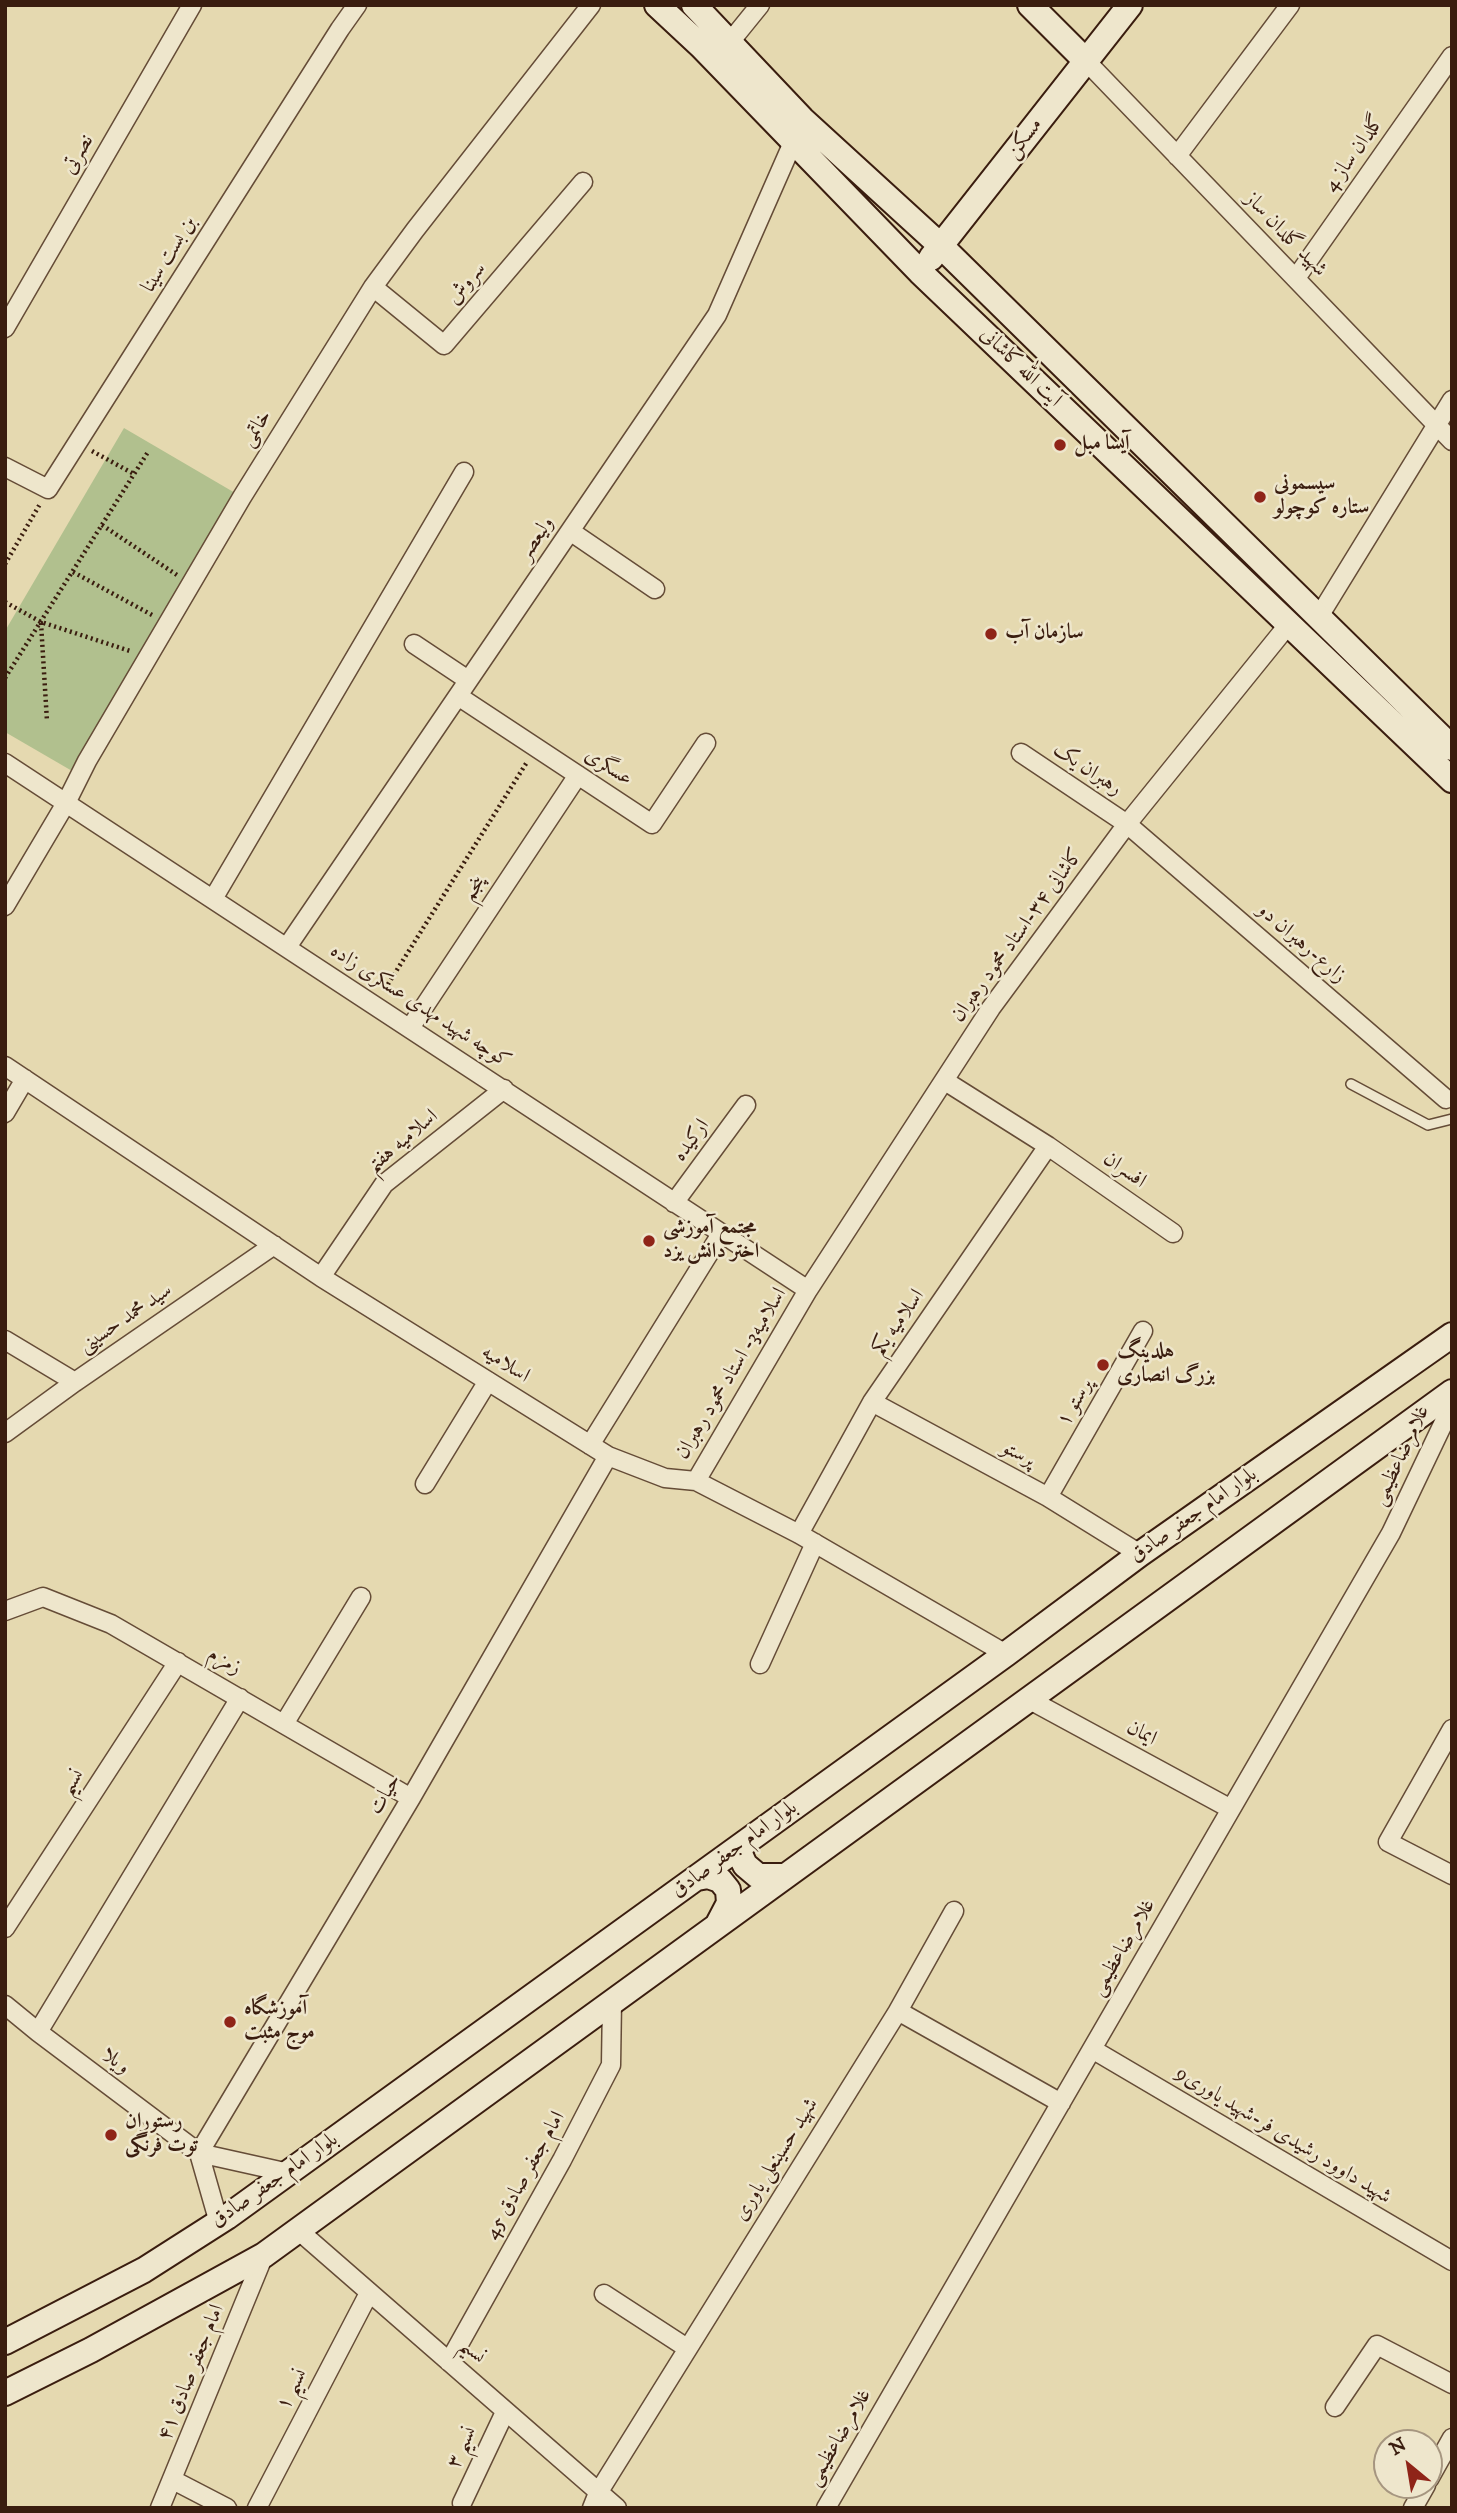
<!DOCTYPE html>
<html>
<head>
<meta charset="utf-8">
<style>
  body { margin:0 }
  #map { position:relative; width:1457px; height:2513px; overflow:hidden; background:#e5d9b0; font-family:"IM FELL DW Pica",serif }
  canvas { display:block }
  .frame { position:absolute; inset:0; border:7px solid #3a1d0f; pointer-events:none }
  .north { position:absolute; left:1373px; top:2429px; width:70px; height:70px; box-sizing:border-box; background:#eee6cc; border:2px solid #a69680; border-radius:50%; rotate:330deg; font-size:19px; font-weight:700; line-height:28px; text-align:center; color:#3a1d0f }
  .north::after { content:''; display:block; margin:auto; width:24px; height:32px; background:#8f2418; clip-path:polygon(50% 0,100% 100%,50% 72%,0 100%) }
</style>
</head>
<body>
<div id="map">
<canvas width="1457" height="2513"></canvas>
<div class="frame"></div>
<div class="north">N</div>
</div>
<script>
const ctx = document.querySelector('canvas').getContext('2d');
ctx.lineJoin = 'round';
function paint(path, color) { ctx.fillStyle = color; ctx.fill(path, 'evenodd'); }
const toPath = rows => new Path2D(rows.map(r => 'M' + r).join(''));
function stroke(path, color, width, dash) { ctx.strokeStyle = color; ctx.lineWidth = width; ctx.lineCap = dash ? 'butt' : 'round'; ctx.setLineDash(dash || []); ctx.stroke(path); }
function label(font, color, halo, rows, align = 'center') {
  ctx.font = font + ' "IM FELL DW Pica",Amiri,serif'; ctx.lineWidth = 5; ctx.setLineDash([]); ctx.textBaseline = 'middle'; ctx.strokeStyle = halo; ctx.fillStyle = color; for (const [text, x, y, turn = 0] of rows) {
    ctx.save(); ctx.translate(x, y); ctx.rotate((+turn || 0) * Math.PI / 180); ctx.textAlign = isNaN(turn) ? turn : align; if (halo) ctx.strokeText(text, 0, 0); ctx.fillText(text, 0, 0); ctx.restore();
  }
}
paint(toPath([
  [124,428,242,497,79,775,5,732,5,631]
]), '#b1c08e');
const lane = toPath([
  [1351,1084,1428,1125,1452,1119]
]);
const street = toPath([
  [730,42,760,5],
  [1086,61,1452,441],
  [1177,156,1290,5],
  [1296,278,1452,56],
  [373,287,444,345,583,182],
  [5,328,192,5],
  [5,467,48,489,340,29,357,5],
  [570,531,655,589],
  [1318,618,1452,400],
  [414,644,468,680],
  [458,696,652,824,706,743],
  [1021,753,1127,824,1446,1099],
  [5,763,808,1290],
  [213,899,464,472],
  [5,906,66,803,87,761,242,497,373,287,415,230,591,5],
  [287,947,717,315,794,140],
  [410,1028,578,775],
  [5,1066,321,1277,608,1456,665,1478,696,1481,799,1534,1006,1654],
  [945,1081,1048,1146,1173,1233],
  [5,1113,25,1079],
  [674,1203,746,1105],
  [321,1277,384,1184,504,1089],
  [5,1340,75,1382],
  [872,1402,1048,1497,1140,1554],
  [5,1433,75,1382,274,1245],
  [590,1445,721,1234],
  [696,1481,808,1290,991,1008,1127,824,1288,625],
  [425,1484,488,1381],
  [1048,1497,1143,1331],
  [799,1534,872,1402,1048,1146],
  [5,1611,43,1597,111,1624,411,1798],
  [760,1664,815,1543],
  [1030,1700,1231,1809],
  [284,1724,361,1597],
  [1452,1729,1388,1842,1452,1875],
  [5,1928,178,1662],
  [5,2005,38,2032,199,2153,289,2173],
  [898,2011,954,1911],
  [38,2032,240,1698],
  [1092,2049,1452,2261],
  [199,2153,411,1798,608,1456],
  [199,2153,219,2223],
  [298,2230,617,2508],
  [604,2294,687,2348],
  [449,2362,562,2160,611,2065,612,2001],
  [1335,2407,1377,2345,1452,2384],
  [1429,2479,1452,2438],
  [173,2480,227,2508],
  [462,2503,505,2412],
  [160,2508,264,2255],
  [257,2508,369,2293],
  [592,2508,598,2493,898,2011,1061,2103],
  [826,2508,1391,1533,1452,1405],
  [1413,2508,1426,2485]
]);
const secondary = toPath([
  [657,5,701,46,920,272,1452,780],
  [694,5,802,119,941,246,1452,748],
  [1030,5,1086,61],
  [931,258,1130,5],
  [742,1845,740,1854,745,1865,758,1876,784,1876],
  [697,1878,708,1876,720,1880,728,1890,729,1903,718,1924],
  [5,2342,144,2270,227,2217,1006,1654,1140,1554,1452,1335],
  [5,2393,91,2350,264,2255,1452,1392]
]);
stroke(lane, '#654c37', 12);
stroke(street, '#654c37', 21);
stroke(secondary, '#3a1d0f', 28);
stroke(toPath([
  [92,451,134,474],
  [102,525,177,575],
  [5,564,40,504],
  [73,572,152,615],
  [5,602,41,622,130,651],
  [41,623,47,721],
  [5,678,148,452],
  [385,989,527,762]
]), '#3a1d0f', 4.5, [2, 3.5]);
stroke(lane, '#eee6cc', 9);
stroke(street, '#eee6cc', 18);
stroke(secondary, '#eee6cc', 24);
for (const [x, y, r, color] of [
  [1060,445,7,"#8f2418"],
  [1260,497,7,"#8f2418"],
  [991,634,7,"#8f2418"],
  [649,1241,7,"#8f2418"],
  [1103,1365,7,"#8f2418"],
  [230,2022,7,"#8f2418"],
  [111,2135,7,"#8f2418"]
]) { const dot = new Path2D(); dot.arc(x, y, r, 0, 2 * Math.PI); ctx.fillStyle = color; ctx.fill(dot); stroke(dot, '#eee6cc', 2.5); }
label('21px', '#3a1d0f', '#eee6cc', [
  ["مسکن",1025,139,-52],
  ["گلدان ساز 4",1355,154,-55],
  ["نصرتی",79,155,-60],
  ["شهید گلدان ساز",1285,235,46],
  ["بن بست سینا",170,255,-58],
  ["سروش",467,284,-50],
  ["آیت الله کاشانی",1020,368,44],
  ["خاتمی",257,429,-58],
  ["ولیعصر",537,539,-56],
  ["عسگری",608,768,33],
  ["رهبران یک",1087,770,34],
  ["پنجم",475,889,-56],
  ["کاشانی ۳۴-استاد محمود رهبران",1018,936,-54],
  ["زارع-رهبران دو",1301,944,41],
  ["کوچه شهید مهدی عسکری زاده",420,1007,33],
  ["ارکیده",692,1141,-54],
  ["اسلامیه هفتم",403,1142,-40],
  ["افسران",1124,1171,35],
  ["سید محمد حسینی",126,1319,-34],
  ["اسلامیه یکم",899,1323,-55],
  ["اسلامیه",505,1365,32],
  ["اسلامیه3- استاد محمود رهبران",732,1374,-59],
  ["پرستو ۱",1076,1403,-60],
  ["پرستو",1018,1455,28],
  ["غلامرضاعظیمی",1402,1456,-65],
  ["بلوار امام جعفر صادق",1194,1516,-35],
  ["زمزم",224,1662,30],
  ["ایمان",1141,1734,28],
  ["نسیم",73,1783,-57],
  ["حیات",386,1795,-59],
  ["بلوار امام جعفر صادق",735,1850,-36],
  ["غلامرضاعظیمی",1124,1948,-60],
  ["ویلا",115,2062,37],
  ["شهید داوود رشیدی فر-شهید یاوری9",1283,2136,31],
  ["شهید حسینعلی یاوری",777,2160,-58],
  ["امام جعفر صادق 45",526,2176,-61],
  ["بلوار امام جعفر صادق",275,2181,-35],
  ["نسیم",472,2352,41],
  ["امام جعفر صادق ۴۱",192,2373,-68],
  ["نسیم ۱",293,2390,-63],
  ["غلامرضاعظیمی",840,2438,-60],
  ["نسیم ۳",463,2448,-65]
]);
label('bold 21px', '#3a1d0f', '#eee6cc', [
  ["آیسا مبل",1074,445],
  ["سیسمونی",1274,485],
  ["ستاره کوچولو",1274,509],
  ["سازمان آب",1005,634],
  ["مجتمع آموزشی",663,1229],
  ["اختر دانش یزد",663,1253],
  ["هلدینگ",1117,1353],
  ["بزرگ انصاری",1117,1377],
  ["آموزشگاه",244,2010],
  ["موج مثبت",244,2034],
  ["رستوران",125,2123],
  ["توت فرنگی",125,2147]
], 'left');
</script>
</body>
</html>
